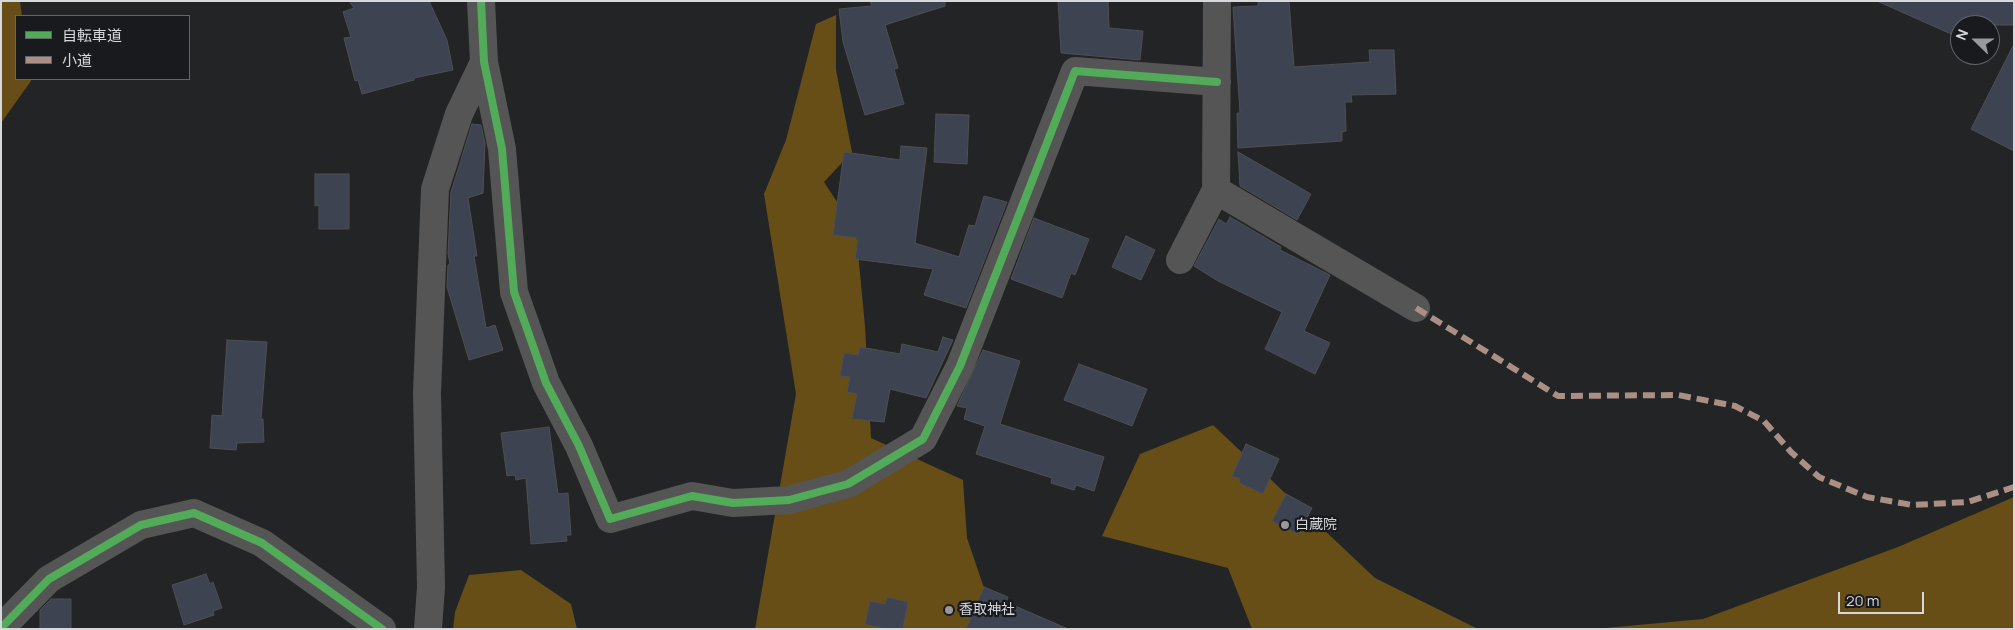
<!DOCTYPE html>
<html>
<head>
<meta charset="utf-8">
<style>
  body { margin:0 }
  #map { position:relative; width:2015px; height:630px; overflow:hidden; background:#222426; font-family:Manrope,"Noto Sans JP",sans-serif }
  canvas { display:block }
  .frame { position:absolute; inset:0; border:2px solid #d7d8db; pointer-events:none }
  .legend { position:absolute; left:15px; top:15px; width:175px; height:65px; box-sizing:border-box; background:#181a1e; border:1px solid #64666a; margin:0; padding:6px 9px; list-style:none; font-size:15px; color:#d7d8db }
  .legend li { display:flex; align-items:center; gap:10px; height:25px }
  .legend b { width:25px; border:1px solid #64666a }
  .north { position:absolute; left:1950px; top:15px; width:50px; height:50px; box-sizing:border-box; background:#181a1e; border:1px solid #64666a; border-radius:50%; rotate:292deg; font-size:14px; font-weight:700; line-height:20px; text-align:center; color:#d7d8db }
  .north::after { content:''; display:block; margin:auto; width:18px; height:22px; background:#98999c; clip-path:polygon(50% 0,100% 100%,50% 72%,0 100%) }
  .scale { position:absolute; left:1838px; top:592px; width:86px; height:22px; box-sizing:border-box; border:2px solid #d7d8db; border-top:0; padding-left:6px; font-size:15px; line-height:18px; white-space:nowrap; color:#d7d8db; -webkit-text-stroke:4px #181a1e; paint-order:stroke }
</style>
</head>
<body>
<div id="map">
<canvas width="2015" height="630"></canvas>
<div class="frame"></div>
<ul class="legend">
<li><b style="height:6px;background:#51ab58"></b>自転車道</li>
<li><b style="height:6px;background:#ac8f84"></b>小道</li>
</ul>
<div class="north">N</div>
<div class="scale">20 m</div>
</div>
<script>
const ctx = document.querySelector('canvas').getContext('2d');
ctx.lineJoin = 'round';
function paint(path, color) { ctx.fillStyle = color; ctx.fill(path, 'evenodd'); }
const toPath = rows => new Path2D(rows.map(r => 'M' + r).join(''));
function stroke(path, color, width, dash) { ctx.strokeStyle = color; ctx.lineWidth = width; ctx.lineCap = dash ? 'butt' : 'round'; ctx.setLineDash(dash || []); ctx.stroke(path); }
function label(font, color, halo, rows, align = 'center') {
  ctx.font = font + ' Manrope,"Noto Sans JP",sans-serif'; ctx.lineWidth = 4.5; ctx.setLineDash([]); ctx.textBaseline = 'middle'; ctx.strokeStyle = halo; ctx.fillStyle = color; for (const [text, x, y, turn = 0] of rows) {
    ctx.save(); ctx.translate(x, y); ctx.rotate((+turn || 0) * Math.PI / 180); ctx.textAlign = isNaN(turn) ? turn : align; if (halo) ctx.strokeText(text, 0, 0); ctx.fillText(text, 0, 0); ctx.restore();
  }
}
paint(toPath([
  [1,1,20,1,22,16,16,16,16,79,31,79,31,81,1,123],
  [836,15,836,70,852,152,824,182,856,231,865,326,871,438,963,480,967,538,998,629,755,629,796,394,764,194,786,140,816,24],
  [1213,425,1375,578,1478,629,1252,629,1228,568,1102,536,1140,454],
  [2014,497,2014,629,1594,629,1703,619,1898,547],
  [521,570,571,604,577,629,453,629,455,612,469,575]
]), '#664e16');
const building = toPath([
  [349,1,429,1,447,40,453,70,414,78,414,80,362,94,358,80,355,81,344,38,351,37,343,12,354,8,349,1],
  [870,1,945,1,945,6,885,25,898,68,894,69,904,104,865,115,843,42,839,9,872,6,870,1],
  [1058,1,1108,1,1109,28,1143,31,1140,60,1061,53,1058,1],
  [1258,1,1289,1,1294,67,1370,62,1369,50,1394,50,1396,94,1351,95,1352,102,1345,102,1346,131,1342,132,1342,141,1238,148,1237,113,1240,113,1233,7,1258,6,1258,1],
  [1877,1,2014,1,2014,25,1960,25,1960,38,1877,1],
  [2014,44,2014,151,1971,129,2014,44],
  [936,114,969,115,967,164,934,162,936,114],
  [472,124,481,125,485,143,483,193,468,198,477,256,474,256,486,328,495,325,503,350,469,360,447,287,448,265,450,264,448,254,451,192,472,124],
  [901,146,927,148,915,243,959,257,969,225,975,226,984,196,1007,202,966,308,924,295,933,269,855,259,858,238,833,235,844,152,900,160,901,146],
  [1238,152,1311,194,1297,220,1240,186,1238,152],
  [315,174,349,174,349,229,319,229,319,205,315,206,315,174],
  [1230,217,1281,247,1280,250,1330,275,1304,331,1330,343,1315,374,1265,349,1282,312,1218,281,1194,266,1219,219,1226,224,1230,217],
  [1034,218,1089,239,1075,275,1071,273,1062,298,1011,279,1034,218],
  [1126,236,1155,250,1141,280,1112,267,1126,236],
  [943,337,953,340,926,398,890,389,884,422,852,419,857,394,847,392,850,377,840,376,844,353,858,355,860,347,900,354,902,344,938,352,943,337],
  [227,340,267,342,261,419,263,419,264,442,237,443,236,450,210,448,212,415,222,416,227,340],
  [983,350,1020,361,1000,424,1104,457,1094,491,1076,485,1074,490,1051,483,1052,478,976,454,985,426,964,419,967,408,957,406,983,350],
  [1079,364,1147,389,1132,426,1064,400,1079,364],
  [549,427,558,494,568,493,571,535,566,535,567,541,531,544,526,478,516,480,515,475,507,476,501,433,549,427],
  [1246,444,1279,459,1263,494,1239,483,1240,479,1232,476,1246,444],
  [1286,494,1312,508,1298,534,1272,521,1286,494],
  [206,574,210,584,213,582,222,608,213,611,214,615,184,625,172,585,206,574],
  [984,587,1008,597,1006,602,1068,629,966,629,984,587],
  [887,597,908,602,903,629,885,629,865,624,870,601,885,604,887,597],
  [51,599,71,599,71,629,40,629,40,610,51,599]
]);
paint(building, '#3e4351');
stroke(building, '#4e4f51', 1);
stroke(toPath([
  [481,1,484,62,502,149,514,292,546,383,579,446,610,519,692,496,733,503,789,500,848,484,923,439,960,366,1075,71,1217,82],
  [1216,190,1416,308],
  [1180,260,1216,190,1217,1],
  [1,628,49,579,141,525,194,513,262,543,382,629],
  [428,629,431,587,427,393,435,189,459,114,484,62]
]), '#565555', 28);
stroke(toPath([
  [1416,308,1558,396,1678,395,1735,406,1764,421,1791,452,1819,477,1867,497,1912,505,1968,502,2014,487]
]), '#ac8f84', 6, [12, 6]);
stroke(toPath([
  [481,1,484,62,502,149,514,292,546,383,579,446,610,519,692,496,733,503,789,500,848,484,923,439,960,366,1075,71,1217,82],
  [1,628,49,579,141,525,194,513,262,543,382,629]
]), '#51ab58', 8);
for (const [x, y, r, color] of [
  [1285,525,5,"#98999c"],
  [949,610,5,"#98999c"]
]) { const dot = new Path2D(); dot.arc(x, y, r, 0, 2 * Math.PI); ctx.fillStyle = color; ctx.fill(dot); stroke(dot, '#181a1e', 2); }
label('14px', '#d7d8db', '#181a1e', [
  ["白蔵院",1295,525],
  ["香取神社",959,610]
], 'left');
</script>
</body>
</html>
